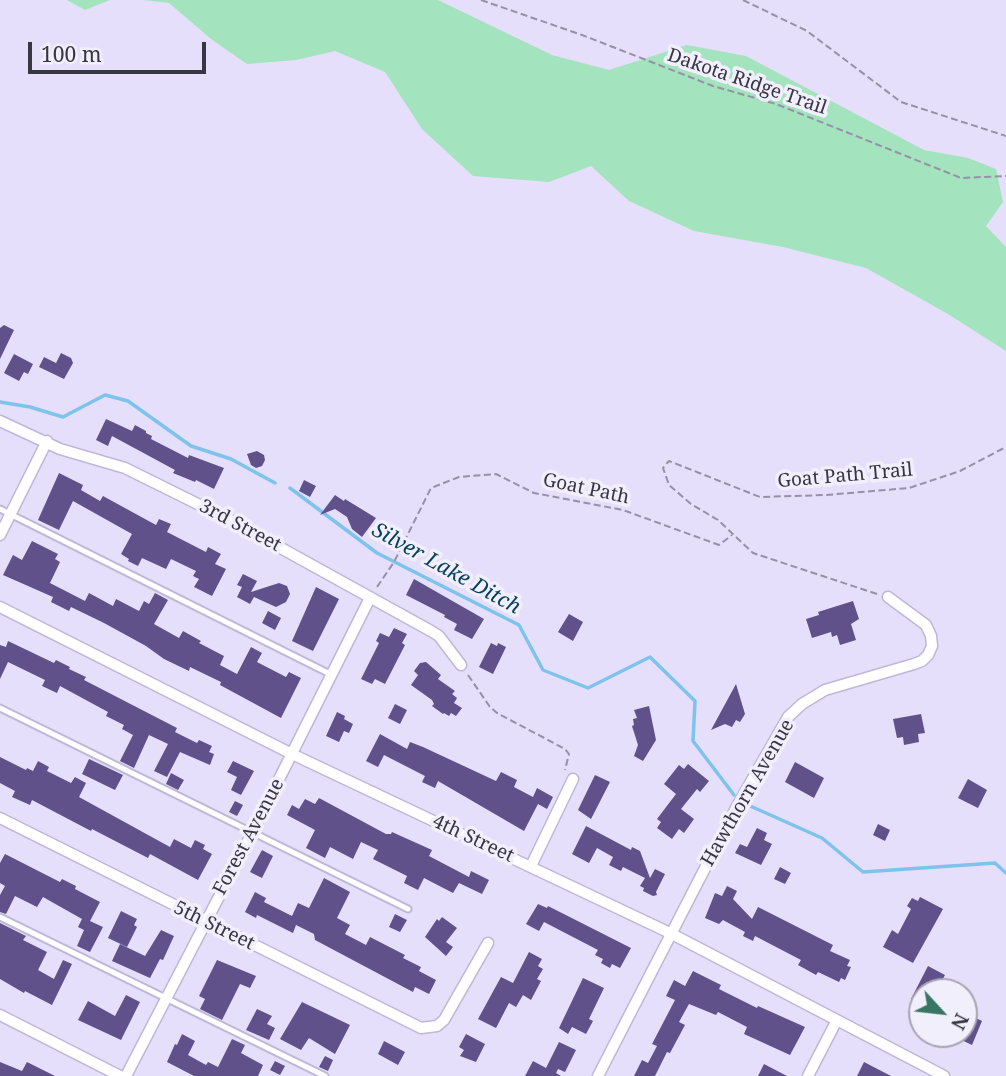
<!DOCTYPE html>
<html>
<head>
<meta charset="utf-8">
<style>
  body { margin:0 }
  #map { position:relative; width:1006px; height:1076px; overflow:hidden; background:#e5dffb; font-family:"Noto Serif",serif }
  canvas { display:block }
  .north { position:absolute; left:908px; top:978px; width:70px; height:70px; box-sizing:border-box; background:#f2effd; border:2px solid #a8a5b3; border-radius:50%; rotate:117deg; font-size:19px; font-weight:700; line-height:28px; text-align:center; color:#393644 }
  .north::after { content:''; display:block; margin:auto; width:24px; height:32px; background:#387663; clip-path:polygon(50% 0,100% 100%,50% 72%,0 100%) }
  .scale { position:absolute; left:28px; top:42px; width:178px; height:32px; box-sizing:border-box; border:4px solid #393644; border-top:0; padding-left:9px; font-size:21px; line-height:24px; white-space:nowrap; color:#393644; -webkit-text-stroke:5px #f2effd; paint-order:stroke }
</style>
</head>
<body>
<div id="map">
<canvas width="1006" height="1076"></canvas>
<div class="north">N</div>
<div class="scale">100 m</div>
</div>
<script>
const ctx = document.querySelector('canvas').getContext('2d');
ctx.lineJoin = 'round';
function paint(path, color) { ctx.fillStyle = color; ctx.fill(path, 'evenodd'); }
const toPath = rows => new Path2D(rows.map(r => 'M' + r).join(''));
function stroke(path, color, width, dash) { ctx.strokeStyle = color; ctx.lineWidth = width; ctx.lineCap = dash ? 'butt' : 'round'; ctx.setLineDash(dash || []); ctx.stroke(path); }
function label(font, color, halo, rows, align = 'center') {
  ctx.font = font + ' "Noto Serif",serif'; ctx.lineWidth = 7; ctx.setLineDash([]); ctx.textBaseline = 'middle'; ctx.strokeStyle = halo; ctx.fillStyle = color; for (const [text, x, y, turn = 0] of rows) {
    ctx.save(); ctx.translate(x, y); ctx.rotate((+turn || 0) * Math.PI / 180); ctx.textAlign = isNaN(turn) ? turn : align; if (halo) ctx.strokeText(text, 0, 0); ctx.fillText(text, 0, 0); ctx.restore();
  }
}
paint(toPath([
  [67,0,110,0,85,10],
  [144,0,438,0,552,55,609,70,687,45,746,56,924,150,968,158,996,169,1003,202,986,226,1006,247,1006,351,948,314,866,268,783,247,694,231,629,201,591,166,549,182,473,176,422,129,385,72,335,51,296,60,247,64,211,39,169,3]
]), '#a3e3bd');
stroke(toPath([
  [0,402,30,407,63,417,105,395,128,401,191,446,231,459,275,483],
  [290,488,377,553,519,625,543,670,588,688,650,657,695,701,693,741,734,795],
  [748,805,822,838,863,872,995,863,1006,873]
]), '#7ec3ec', 3.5);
paint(toPath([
  [4,325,14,330,0,359,0,328],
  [61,353,71,358,73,363,64,379,39,367,44,357,56,363],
  [14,354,33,364,28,374,24,372,19,381,4,373],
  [106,419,132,431,135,425,146,431,146,433,152,436,151,439,188,458,189,455,224,468,214,489,196,480,195,482,173,473,175,470,112,436,108,446,96,440],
  [257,451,264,455,265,460,262,466,256,468,251,465,247,454],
  [59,473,83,485,81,490,100,501,103,496,156,525,159,519,171,524,167,532,206,552,208,547,221,554,215,564,226,569,212,596,194,587,199,579,193,576,196,571,171,559,166,569,142,558,138,566,128,561,129,559,121,554,132,534,73,501,59,530,38,520],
  [304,480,316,486,310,497,299,491],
  [335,495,344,501,345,499,376,518,362,537,352,529,347,517,335,509,320,515],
  [32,541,58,554,55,559,60,562,50,583,85,601,89,593,113,606,116,599,139,611,144,601,149,604,155,593,168,600,154,624,179,638,183,631,201,641,199,643,224,656,220,665,237,674,251,647,262,653,257,662,286,677,289,672,301,678,281,718,220,685,221,682,190,667,189,671,164,659,146,646,104,623,71,607,69,611,51,602,53,597,3,575,13,555,22,560],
  [243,574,257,581,251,592,279,583,287,586,290,594,286,602,276,607,254,597,250,604,237,597,242,587,237,585],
  [414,579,484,619,472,639,454,630,457,624,444,617,445,615,406,595],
  [316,587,339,599,313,651,292,641],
  [853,601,859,619,851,624,856,640,840,645,837,635,832,637,831,632,812,638,806,619,819,615,818,612],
  [268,611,281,618,275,630,262,623],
  [569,614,583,622,573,641,558,632],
  [394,628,407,634,402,643,405,645,385,684,375,679,372,684,361,679,379,643,376,641,380,633,389,637],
  [8,641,54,663,56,660,70,667,69,669,86,677,84,680,177,728,175,732,197,743,199,740,212,746,209,752,214,754,210,765,180,752,167,777,154,771,168,744,149,735,134,768,120,761,133,735,122,729,124,725,106,716,108,712,60,686,57,693,42,686,45,680,8,662,0,679,0,645,6,647],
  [491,643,497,646,498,643,506,647,493,674,479,667],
  [426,662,441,675,438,679,455,691,452,694,457,698,454,703,462,708,456,716,451,713,449,716,444,713,443,714,432,706,434,704,432,700,411,685,418,675,414,671,420,663],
  [736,684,745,714,740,722,736,720,732,727,725,724,711,730],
  [395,704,407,710,400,724,388,718],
  [649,706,656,740,643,761,634,756,638,745,632,726,634,725,633,719,637,718,634,710],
  [337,712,345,716,344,719,353,724,349,733,344,731,339,742,326,736],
  [921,714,925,733,918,734,919,742,904,745,903,737,897,738,893,719],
  [380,734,407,749,410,742,423,747,496,781,501,772,517,780,514,787,533,797,537,788,553,797,547,809,538,804,524,831,438,781,435,788,422,782,425,776,384,755,378,767,366,761],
  [0,757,26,770,27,768,33,771,38,761,49,767,47,771,71,783,75,777,86,783,79,797,170,847,174,839,191,848,195,840,205,845,203,849,212,854,198,880,150,854,148,858,92,829,91,831,32,800,30,805,12,797,15,791,0,783],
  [89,759,123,775,115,790,82,774],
  [233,761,254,771,241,795,231,790,237,777,227,772],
  [795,762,824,778,814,798,785,782],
  [688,764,709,781,700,792,697,789,681,809,694,819,684,833,679,829,672,839,657,828,661,822,657,819,676,794,664,784,679,765,684,769],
  [171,773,184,780,178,790,166,784],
  [595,775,610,782,591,819,578,810],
  [968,779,987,790,978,808,958,798],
  [319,798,386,834,391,834,392,832,432,850,429,856,469,877,471,871,489,880,482,894,459,883,453,893,424,878,418,890,404,883,407,876,373,859,378,850,361,842,353,859,330,847,325,858,306,848,315,830,287,815,292,805,299,809,305,799,315,804],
  [235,801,243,805,237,816,229,812],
  [878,824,890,830,885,841,873,835],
  [586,826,631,850,632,847,640,851,650,878,655,869,665,874,656,892,657,895,653,896,643,891,644,888,640,886,645,878,623,867,621,871,609,865,613,857,597,848,589,863,572,854],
  [757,828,767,833,764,840,772,844,761,865,735,853,740,844,747,847],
  [262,850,273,856,262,878,250,872],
  [5,854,60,882,62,879,76,886,75,889,100,902,90,921,103,927,90,952,77,946,84,930,78,927,82,919,43,897,37,907,15,896,6,914,0,912,0,895,5,886,0,883,0,863],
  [780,867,791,873,785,884,774,879],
  [324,878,350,892,337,918,350,925,345,934,366,945,370,937,405,955,403,958,421,967,419,971,436,980,429,994,415,987,413,992,315,940,314,934,296,925,293,933,257,915,256,918,245,912,255,892,266,898,264,902,292,916,298,903,309,908],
  [727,886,737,891,733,899,752,919,758,907,833,945,830,951,850,960,847,966,851,967,845,980,841,978,839,982,818,972,816,975,798,965,801,960,755,936,753,941,743,936,745,932,723,920,719,924,705,918,715,893,722,896],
  [920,897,943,909,913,963,883,947,892,930,898,934,911,909,907,906,912,898,918,901],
  [538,904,547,908,548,906,631,948,620,968,612,964,610,968,601,963,603,959,595,955,598,950,544,922,539,931,526,924],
  [121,911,137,919,134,925,137,927,127,947,108,938],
  [395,914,407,920,400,932,389,927],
  [442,917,457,928,446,942,453,947,446,956,425,937,437,919,439,921],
  [0,923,26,936,23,940,47,952,38,970,54,979,63,960,72,964,52,1005,25,991,24,993,0,979],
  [161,930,174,936,163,960,160,959,150,978,112,961,120,944,145,956],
  [529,952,542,959,538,966,543,969,537,979,541,981,531,1000,523,995,516,1007,509,1003,496,1028,478,1019,501,977,513,983],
  [217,960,256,976,250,988,240,984,222,1020,200,1009,205,999,199,996],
  [928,966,945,975,936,992,922,992,922,1005,911,999],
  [693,971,721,985,719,989,757,1008,758,1006,805,1027,790,1055,744,1034,747,1027,718,1012,716,1015,689,1004,679,1022,685,1025,670,1053,667,1052,655,1076,634,1076,642,1060,648,1063,657,1046,652,1044,675,1000,666,996,674,980,685,986],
  [583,978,604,988,589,1019,593,1021,586,1034,572,1027,568,1034,559,1028],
  [126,995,140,1002,121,1040,78,1020,88,1001,115,1016],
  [302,1002,350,1025,335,1054,309,1038,301,1050,280,1039],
  [257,1009,272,1016,267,1024,275,1028,269,1040,246,1030],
  [964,1012,982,1021,972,1045,949,1034,964,1034],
  [182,1034,195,1041,188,1055,206,1065,208,1062,218,1067,232,1039,245,1045,241,1053,263,1065,258,1076,194,1076,167,1062,175,1044,177,1045],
  [466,1034,485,1044,476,1062,460,1056,464,1050,459,1047],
  [384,1041,405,1052,398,1065,378,1054],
  [559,1042,576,1050,565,1072,558,1069,556,1073,561,1076,525,1076,533,1061,546,1068],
  [325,1056,333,1060,328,1071,319,1067],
  [275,1061,285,1066,280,1075,270,1070],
  [0,1062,22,1071,27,1062,55,1076,0,1076],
  [864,1062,891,1076,857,1076],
  [764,1064,787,1076,758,1076]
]), '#61518a');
const service = toPath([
  [0,509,332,675],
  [0,708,408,909],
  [0,917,325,1076]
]);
const minor = toPath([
  [0,421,60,449,125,468,232,521,431,631,439,636,461,665],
  [0,535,47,441],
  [0,607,292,754,670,933,944,1076],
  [0,818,421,1028,437,1026,444,1020,488,943],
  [531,866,573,779],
  [0,1015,120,1076],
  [126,1076,252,833,370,598],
  [598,1076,736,808,788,717,802,704,825,690,914,664,922,661,928,655,932,646,931,636,926,625,888,597],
  [808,1076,837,1020]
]);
stroke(service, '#bfb7d8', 9);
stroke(minor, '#bfb7d8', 13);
stroke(toPath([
  [481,0,582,35,713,86,776,104,961,178,1006,176],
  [743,0,807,31,901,102,1006,136],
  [377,587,394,562,431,488,459,477,496,474,534,493,623,510,719,545,732,535],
  [877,594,753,553,718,520,691,504,669,485,663,468,669,461,760,497,826,495,909,488,960,471,1006,447],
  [468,675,490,707,497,713,565,749,569,754,565,770]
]), '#9591a6', 2, [7, 3.5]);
stroke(service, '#fff', 5);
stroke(minor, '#fff', 10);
label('19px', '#393644', '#f2effd', [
  ["Dakota Ridge Trail",747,82,19],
  ["Goat Path Trail",845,476,-5],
  ["Goat Path",586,489,12],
  ["3rd Street",240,526,28],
  ["Hawthorn Avenue",748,793,-60],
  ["Forest Avenue",249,837,-62],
  ["4th Street",473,839,25],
  ["5th Street",214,926,26]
]);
label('italic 21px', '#08425e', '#f2effd', [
  ["Silver Lake Ditch",446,569,29]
]);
</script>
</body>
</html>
